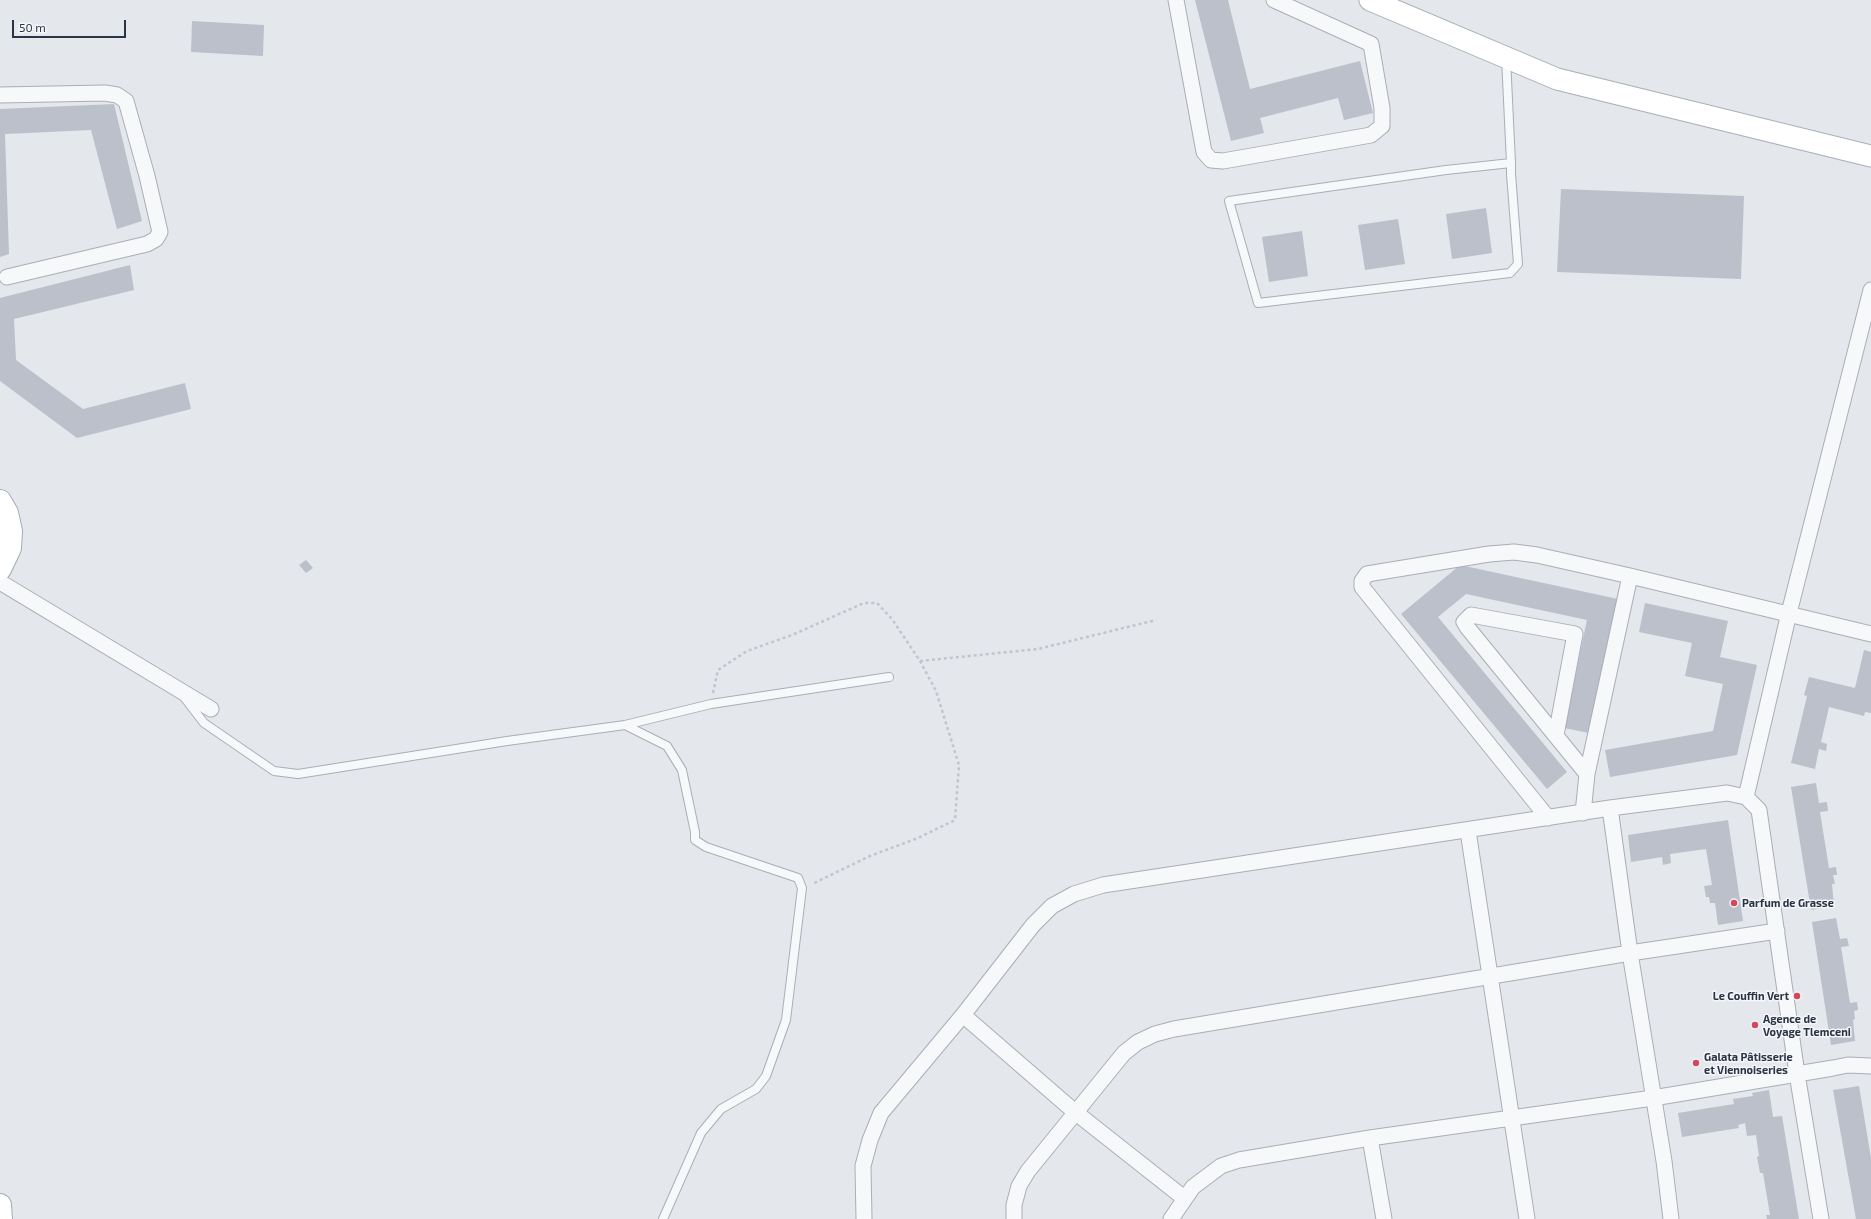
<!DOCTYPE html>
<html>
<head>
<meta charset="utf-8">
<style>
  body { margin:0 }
  #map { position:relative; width:1871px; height:1219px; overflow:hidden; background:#e4e7ec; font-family:"Exo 2",sans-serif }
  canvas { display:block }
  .scale { position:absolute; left:12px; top:20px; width:114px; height:18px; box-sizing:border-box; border:2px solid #2b3445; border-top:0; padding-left:5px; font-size:12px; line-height:14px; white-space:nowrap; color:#2b3445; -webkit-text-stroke:3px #f4f6f9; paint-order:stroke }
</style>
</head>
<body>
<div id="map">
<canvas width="1871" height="1219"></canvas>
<div class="scale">50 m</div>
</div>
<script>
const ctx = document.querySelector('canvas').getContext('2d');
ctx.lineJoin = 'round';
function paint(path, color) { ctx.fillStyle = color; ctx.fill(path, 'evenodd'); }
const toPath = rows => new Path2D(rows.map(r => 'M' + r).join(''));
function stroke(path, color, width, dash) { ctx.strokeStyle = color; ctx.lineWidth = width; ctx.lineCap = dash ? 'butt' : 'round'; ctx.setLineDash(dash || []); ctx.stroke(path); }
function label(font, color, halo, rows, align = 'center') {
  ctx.font = font + ' "Exo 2",sans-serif'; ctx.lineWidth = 3; ctx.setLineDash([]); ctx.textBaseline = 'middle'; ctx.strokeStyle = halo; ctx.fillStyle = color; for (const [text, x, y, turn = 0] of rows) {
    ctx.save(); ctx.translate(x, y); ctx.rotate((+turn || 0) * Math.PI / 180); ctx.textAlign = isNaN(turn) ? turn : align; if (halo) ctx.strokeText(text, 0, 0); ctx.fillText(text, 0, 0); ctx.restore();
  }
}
paint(toPath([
  [1195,0,1228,0,1250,89,1360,61,1373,113,1344,120,1338,98,1260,118,1264,133,1231,141],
  [192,21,264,25,263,56,191,52],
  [114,104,142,221,117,229,91,130,5,134,9,254,0,257,0,109],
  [1561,189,1744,196,1741,279,1557,272],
  [1486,208,1492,253,1452,259,1446,214],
  [1398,219,1405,264,1365,270,1358,225],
  [1302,231,1308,276,1269,282,1262,237],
  [130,265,134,290,14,319,16,360,83,409,185,383,191,409,77,438,0,381,0,298],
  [306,560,313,568,306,573,299,565],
  [1460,565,1618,599,1589,733,1564,728,1587,620,1466,594,1438,617,1567,772,1547,789,1401,614],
  [1645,603,1728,621,1720,657,1757,665,1737,755,1610,777,1605,750,1713,731,1723,684,1685,676,1692,643,1639,632],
  [1864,650,1871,652,1871,713,1865,712,1864,716,1829,707,1821,742,1827,744,1826,751,1819,749,1815,769,1791,763,1807,696,1804,695,1809,677,1855,688],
  [1816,783,1819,803,1827,802,1828,811,1820,812,1829,868,1836,867,1837,875,1833,875,1835,884,1832,884,1834,906,1811,910,1791,787],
  [1728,820,1743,921,1718,925,1715,903,1710,903,1709,897,1706,897,1704,886,1712,885,1706,849,1670,854,1671,863,1663,865,1662,857,1631,862,1628,835],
  [1836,918,1840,939,1847,938,1849,946,1841,947,1850,1003,1857,1002,1858,1010,1854,1011,1855,1019,1853,1020,1855,1041,1831,1045,1812,922],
  [1859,1086,1871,1158,1871,1219,1856,1219,1833,1090],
  [1769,1090,1773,1117,1782,1116,1799,1219,1767,1219,1766,1215,1770,1215,1763,1173,1760,1173,1757,1157,1759,1156,1756,1135,1747,1136,1745,1123,1738,1125,1739,1128,1682,1137,1678,1113,1734,1104,1733,1099,1753,1096,1752,1093]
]), '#bbc0ca');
const service = toPath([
  [1506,58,1511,163,1511,174,1518,264,1510,273,1258,303,1229,201,1446,170,1511,163],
  [184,697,204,723,274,771,298,774,507,741,625,725,667,746,682,770,695,832,695,840,706,847,798,878,802,888,786,1020,766,1076,756,1089,721,1109,701,1133,663,1219],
  [625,725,711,704,889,677]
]);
const minor = toPath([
  [1176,0,1204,152,1211,160,1223,161,1371,135,1382,126,1382,108,1371,44,1274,0],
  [0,95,105,93,117,95,126,101,147,176,160,232,156,239,147,244,7,277],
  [0,582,211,709],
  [1556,735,1575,634,1471,615,1464,622,1467,627,1587,774],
  [1746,797,1789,613,1871,290],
  [1610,808,1630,953,1777,931],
  [1583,813,1587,774,1630,576],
  [1548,818,1362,587,1362,581,1367,574,1489,554,1514,552,1537,555,1630,576,1871,634],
  [1468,831,1527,1219],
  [963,1015,1075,1112,1184,1198],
  [1370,1138,1384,1219],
  [864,1219,863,1166,870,1140,881,1113,963,1015,1033,925,1052,906,1074,894,1103,885,1610,808,1727,793,1746,797,1759,810,1797,1074,1821,1219],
  [1014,1219,1014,1205,1019,1186,1028,1171,1124,1053,1138,1042,1155,1034,1174,1029,1630,953,1664,1161,1671,1219],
  [1171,1219,1193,1187,1221,1166,1239,1160,1370,1138,1653,1098,1833,1068,1848,1065,1871,1066]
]);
const secondary = toPath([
  [1370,0,1557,79,1871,156]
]);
const primary = toPath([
  [0,501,7,513,11,531,10,548,0,569],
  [0,1205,1,1219]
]);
stroke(service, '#a9aeb7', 10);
stroke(minor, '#a9aeb7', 17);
stroke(secondary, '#a9aeb7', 23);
stroke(primary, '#a3abb8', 24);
stroke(toPath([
  [920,661,1038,649,1156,620],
  [713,693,718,670,747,651,792,635,864,603,877,603,892,619,920,661,936,691,959,765,955,820,918,838,870,856,812,884]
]), '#c2c5cb', 2.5, [3, 3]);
stroke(service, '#f7f8fa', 8);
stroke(minor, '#f7f8fa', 15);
stroke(secondary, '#fff', 21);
stroke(primary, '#fff', 22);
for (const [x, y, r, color] of [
  [1734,903,4,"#d1495b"],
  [1797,996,4,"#d1495b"],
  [1755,1025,4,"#d1495b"],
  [1696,1063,4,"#d1495b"]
]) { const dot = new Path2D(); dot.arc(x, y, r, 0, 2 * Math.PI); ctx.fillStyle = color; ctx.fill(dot); stroke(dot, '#f4f6f9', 1.5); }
label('bold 11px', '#2b3445', '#f4f6f9', [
  ["Parfum de Grasse",1742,903],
  ["Le Couffin Vert",1789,996,"right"],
  ["Agence de",1763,1019],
  ["Voyage Tlemceni",1763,1032],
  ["Galata Pâtisserie",1704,1057],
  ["et Viennoiseries",1704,1070]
], 'left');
</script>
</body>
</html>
